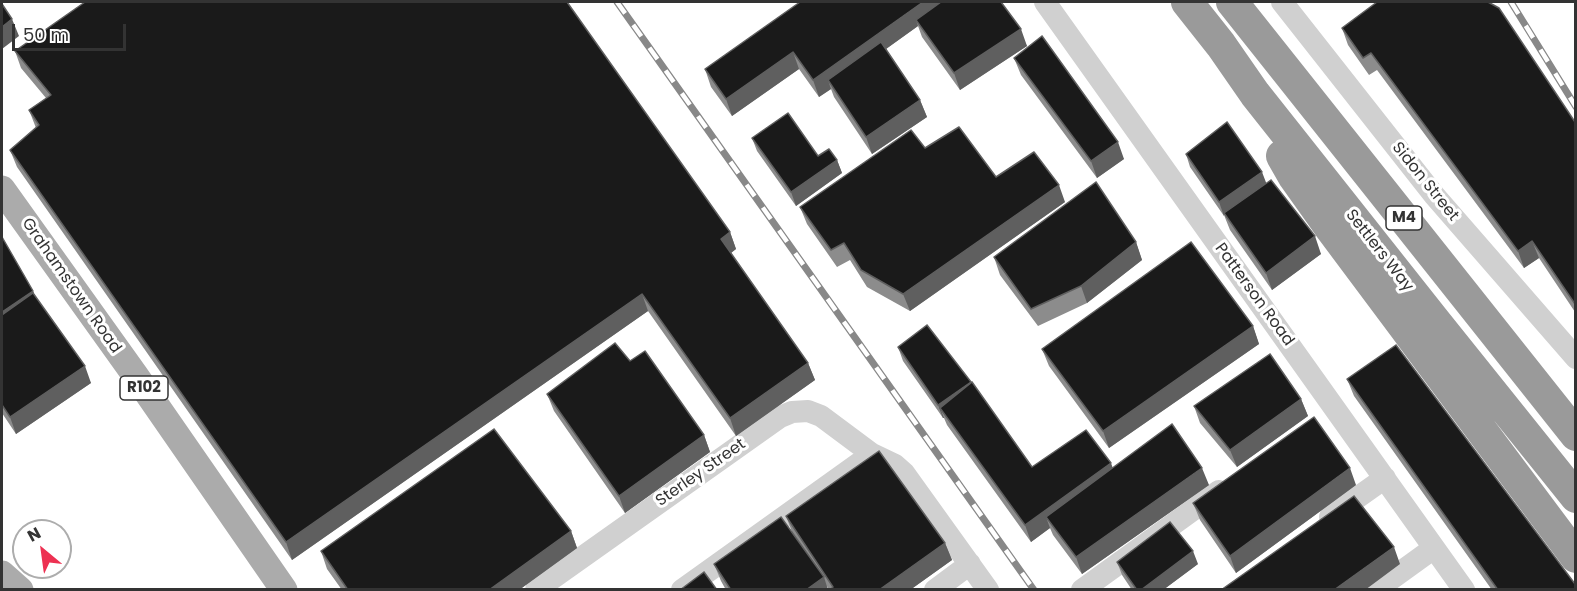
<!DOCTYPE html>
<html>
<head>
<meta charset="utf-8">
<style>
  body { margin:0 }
  #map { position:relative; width:1577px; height:591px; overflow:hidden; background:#fff; font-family:Poppins,sans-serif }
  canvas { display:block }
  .frame { position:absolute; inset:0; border:3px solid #333; pointer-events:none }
  .north { position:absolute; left:12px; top:519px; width:60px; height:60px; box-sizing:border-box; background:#fff; border:2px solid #adadad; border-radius:50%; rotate:331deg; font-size:16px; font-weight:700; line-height:24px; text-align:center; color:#333 }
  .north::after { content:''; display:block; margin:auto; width:21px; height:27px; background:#ed3152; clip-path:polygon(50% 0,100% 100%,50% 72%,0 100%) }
  .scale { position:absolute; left:12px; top:24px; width:114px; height:27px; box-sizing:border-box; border:3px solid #333; border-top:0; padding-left:8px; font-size:18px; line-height:21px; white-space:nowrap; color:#333; -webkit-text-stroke:4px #fff; paint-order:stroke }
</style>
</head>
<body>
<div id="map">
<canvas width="1577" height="591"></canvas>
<div class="frame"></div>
<div class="north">N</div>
<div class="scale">50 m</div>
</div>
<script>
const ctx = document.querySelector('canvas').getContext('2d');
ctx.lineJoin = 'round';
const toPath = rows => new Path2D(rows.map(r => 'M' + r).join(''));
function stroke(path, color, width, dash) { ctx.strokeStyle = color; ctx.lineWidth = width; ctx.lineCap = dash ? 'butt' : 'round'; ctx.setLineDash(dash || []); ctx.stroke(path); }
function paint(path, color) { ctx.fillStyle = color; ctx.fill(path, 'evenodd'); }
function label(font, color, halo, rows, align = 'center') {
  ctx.font = font + ' Poppins,sans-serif'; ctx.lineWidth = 6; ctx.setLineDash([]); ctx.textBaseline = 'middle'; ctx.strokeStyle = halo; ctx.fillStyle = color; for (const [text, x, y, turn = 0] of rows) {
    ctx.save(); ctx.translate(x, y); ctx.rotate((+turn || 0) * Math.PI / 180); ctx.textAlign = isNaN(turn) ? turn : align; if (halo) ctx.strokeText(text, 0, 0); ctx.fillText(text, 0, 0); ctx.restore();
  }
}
stroke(toPath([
  [1045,2,1464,590],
  [1282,2,1434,195,1576,358],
  [1330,517,1385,478],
  [536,590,780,417,792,412,808,411,821,416,872,454,895,465,904,473,988,590],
  [682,590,872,454],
  [935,590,970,564],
  [1082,590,1219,491],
  [1376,590,1434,548]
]), '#d0d0d0', 22);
stroke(toPath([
  [2,189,135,375,284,590],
  [2,574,20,590]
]), '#ababab', 27);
stroke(toPath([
  [1187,2,1221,45,1255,94,1434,320,1576,497],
  [1232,2,1576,435],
  [1282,156,1294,177,1331,229,1576,557]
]), '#9a9a9a', 32);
const rail = toPath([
  [617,2,1034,590],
  [1511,2,1576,107]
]);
stroke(rail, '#888', 7);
stroke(rail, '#fff', 4.5, [14]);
paint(toPath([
  [1001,2,1027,46,960,90,922,37,918,26,886,49,920,100,927,117,872,154,834,97,831,89,819,97,799,69,732,116,711,87,705,69],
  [1342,28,1575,122,1575,312,1539,258,1524,268,1377,70,1369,75,1348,45],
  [15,51,730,232,736,249,731,253,808,363,815,380,736,436,648,311,292,560,17,167,10,150,36,128,29,110,46,98,21,68],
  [1014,58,1124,159,1097,178,1021,75],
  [752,138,818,156,837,160,842,173,796,206,757,151],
  [925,148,996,177,1065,202,910,311,867,287,850,260,837,267,807,224,800,207],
  [1186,154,1266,183,1321,254,1272,290,1230,230,1224,215,1224,216,1190,167],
  [2,237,33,291,35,296,91,383,16,434,2,413],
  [1136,242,1142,260,1087,303,1038,326,1000,275,994,257],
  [1253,326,1259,344,1109,448,1049,366,1042,349],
  [898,347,1032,467,1113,468,1209,485,1082,574,1053,535,1050,528,1031,542,947,425,944,418,943,418,903,361],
  [630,361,704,435,710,452,625,513,554,411,547,394],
  [1347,379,1575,590,1492,590,1354,396],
  [1301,399,1308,416,1237,467,1200,423,1194,406],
  [1356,485,1236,573,1200,520,1193,503],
  [786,516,945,543,952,560,910,590,829,590,827,586,828,590,726,590,721,581,714,564,792,532],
  [571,531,577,548,519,590,342,590,327,569,321,551],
  [1117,562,1198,564,1163,590,1132,590,1122,575]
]), '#8c8c8c');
paint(toPath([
  [923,2,953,2,916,20,918,26,833,87,828,80,831,89,819,97,813,80],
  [12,19,19,36,2,49,2,27],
  [1021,29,1027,46,960,90,954,73],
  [793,52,799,69,732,116,726,99],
  [920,100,927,117,872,154,866,137],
  [1118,142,1124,159,1097,178,1091,161],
  [837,160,842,173,796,206,791,192],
  [1262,172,1267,185,1224,213,1224,216,1219,202],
  [1059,185,1065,202,910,311,903,294],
  [730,232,736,249,727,256,721,239],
  [1315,236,1321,254,1272,290,1266,273],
  [1532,241,1539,258,1524,268,1518,251],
  [1136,242,1142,260,1087,303,1081,286],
  [33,291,39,308,2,333,2,312],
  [642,294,648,311,292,560,286,542],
  [1253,326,1259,344,1109,448,1103,431],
  [808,363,815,380,736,436,730,418],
  [85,366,91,383,16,434,10,417],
  [971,382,946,416,940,408,944,418,943,418,938,405],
  [1301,399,1308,416,1237,467,1230,450],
  [704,435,710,452,625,513,619,496],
  [1111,463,1117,480,1046,517,1050,528,1031,542,1025,525],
  [1202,468,1209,485,1082,574,1076,557],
  [1350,468,1356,485,1236,573,1230,556],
  [571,531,577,548,519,590,489,590],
  [945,543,952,560,910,590,879,590],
  [1394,547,1400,564,1365,590,1334,590],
  [1193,551,1198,564,1163,590,1141,590],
  [824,577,828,590,806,590]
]), '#5f5f5f');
const building = toPath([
  [85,2,567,2,730,232,721,239,808,363,730,418,642,294,286,542,10,150,39,125,29,110,51,95,15,51,85,2],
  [800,2,923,2,813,80,793,52,726,99,705,69,800,2],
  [941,2,1001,2,1021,29,954,73,916,20,941,2],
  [1377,2,1488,2,1499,8,1575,122,1575,304,1532,241,1518,251,1371,53,1363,58,1342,28,1377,2],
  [2,4,12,19,2,27,2,4],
  [1042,36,1118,142,1091,161,1014,58,1042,36],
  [881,42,920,100,866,137,828,80,881,42],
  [788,113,818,156,829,149,837,160,791,192,752,138,788,113],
  [1227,122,1262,172,1219,202,1186,154,1227,122],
  [959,127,996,177,1034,152,1059,185,903,294,861,270,844,243,831,250,800,207,911,130,925,148,959,127],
  [1271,180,1315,236,1266,273,1224,213,1271,180],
  [1096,182,1136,242,1081,286,1031,309,994,257,1096,182],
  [2,237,33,291,2,312,2,237],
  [1191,242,1253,326,1103,431,1042,349,1191,242],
  [33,293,85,366,10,417,2,405,2,315,33,293],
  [927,325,971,382,938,405,898,347,927,325],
  [615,343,630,361,645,351,704,435,619,496,547,394,615,343],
  [1396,345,1575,584,1575,590,1498,590,1347,379,1396,345],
  [1270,354,1301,399,1230,450,1194,406,1270,354],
  [972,382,1032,467,1086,430,1111,463,1025,525,940,408,972,382],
  [1314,417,1350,468,1230,556,1193,503,1314,417],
  [1172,424,1202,468,1076,557,1046,517,1172,424],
  [494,429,571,531,489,590,348,590,321,551,494,429],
  [879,451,945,543,879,590,830,590,833,587,786,516,879,451],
  [1354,496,1394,547,1334,590,1221,590,1354,496],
  [781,517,824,577,806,590,731,590,714,564,781,517],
  [1170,522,1193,551,1141,590,1137,590,1117,562,1170,522],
  [704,572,717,590,680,590,704,572]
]);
paint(building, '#1a1a1a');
stroke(building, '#5f5f5f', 1.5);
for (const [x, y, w] of [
  [1404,218,36],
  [144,388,48]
]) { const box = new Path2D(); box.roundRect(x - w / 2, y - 12, w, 24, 4.5); ctx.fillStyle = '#fff'; ctx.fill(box); stroke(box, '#333', 1.5); }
label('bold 15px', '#333', null, [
  ["M4",1404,218],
  ["R102",144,388]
]);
label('16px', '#333', '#fff', [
  ["Sidon Street",1425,182,51],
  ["Settlers Way",1379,251,52],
  ["Grahamstown Road",71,286,55],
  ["Patterson Road",1254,295,54],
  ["Sterley Street",701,473,-35]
]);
</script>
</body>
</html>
